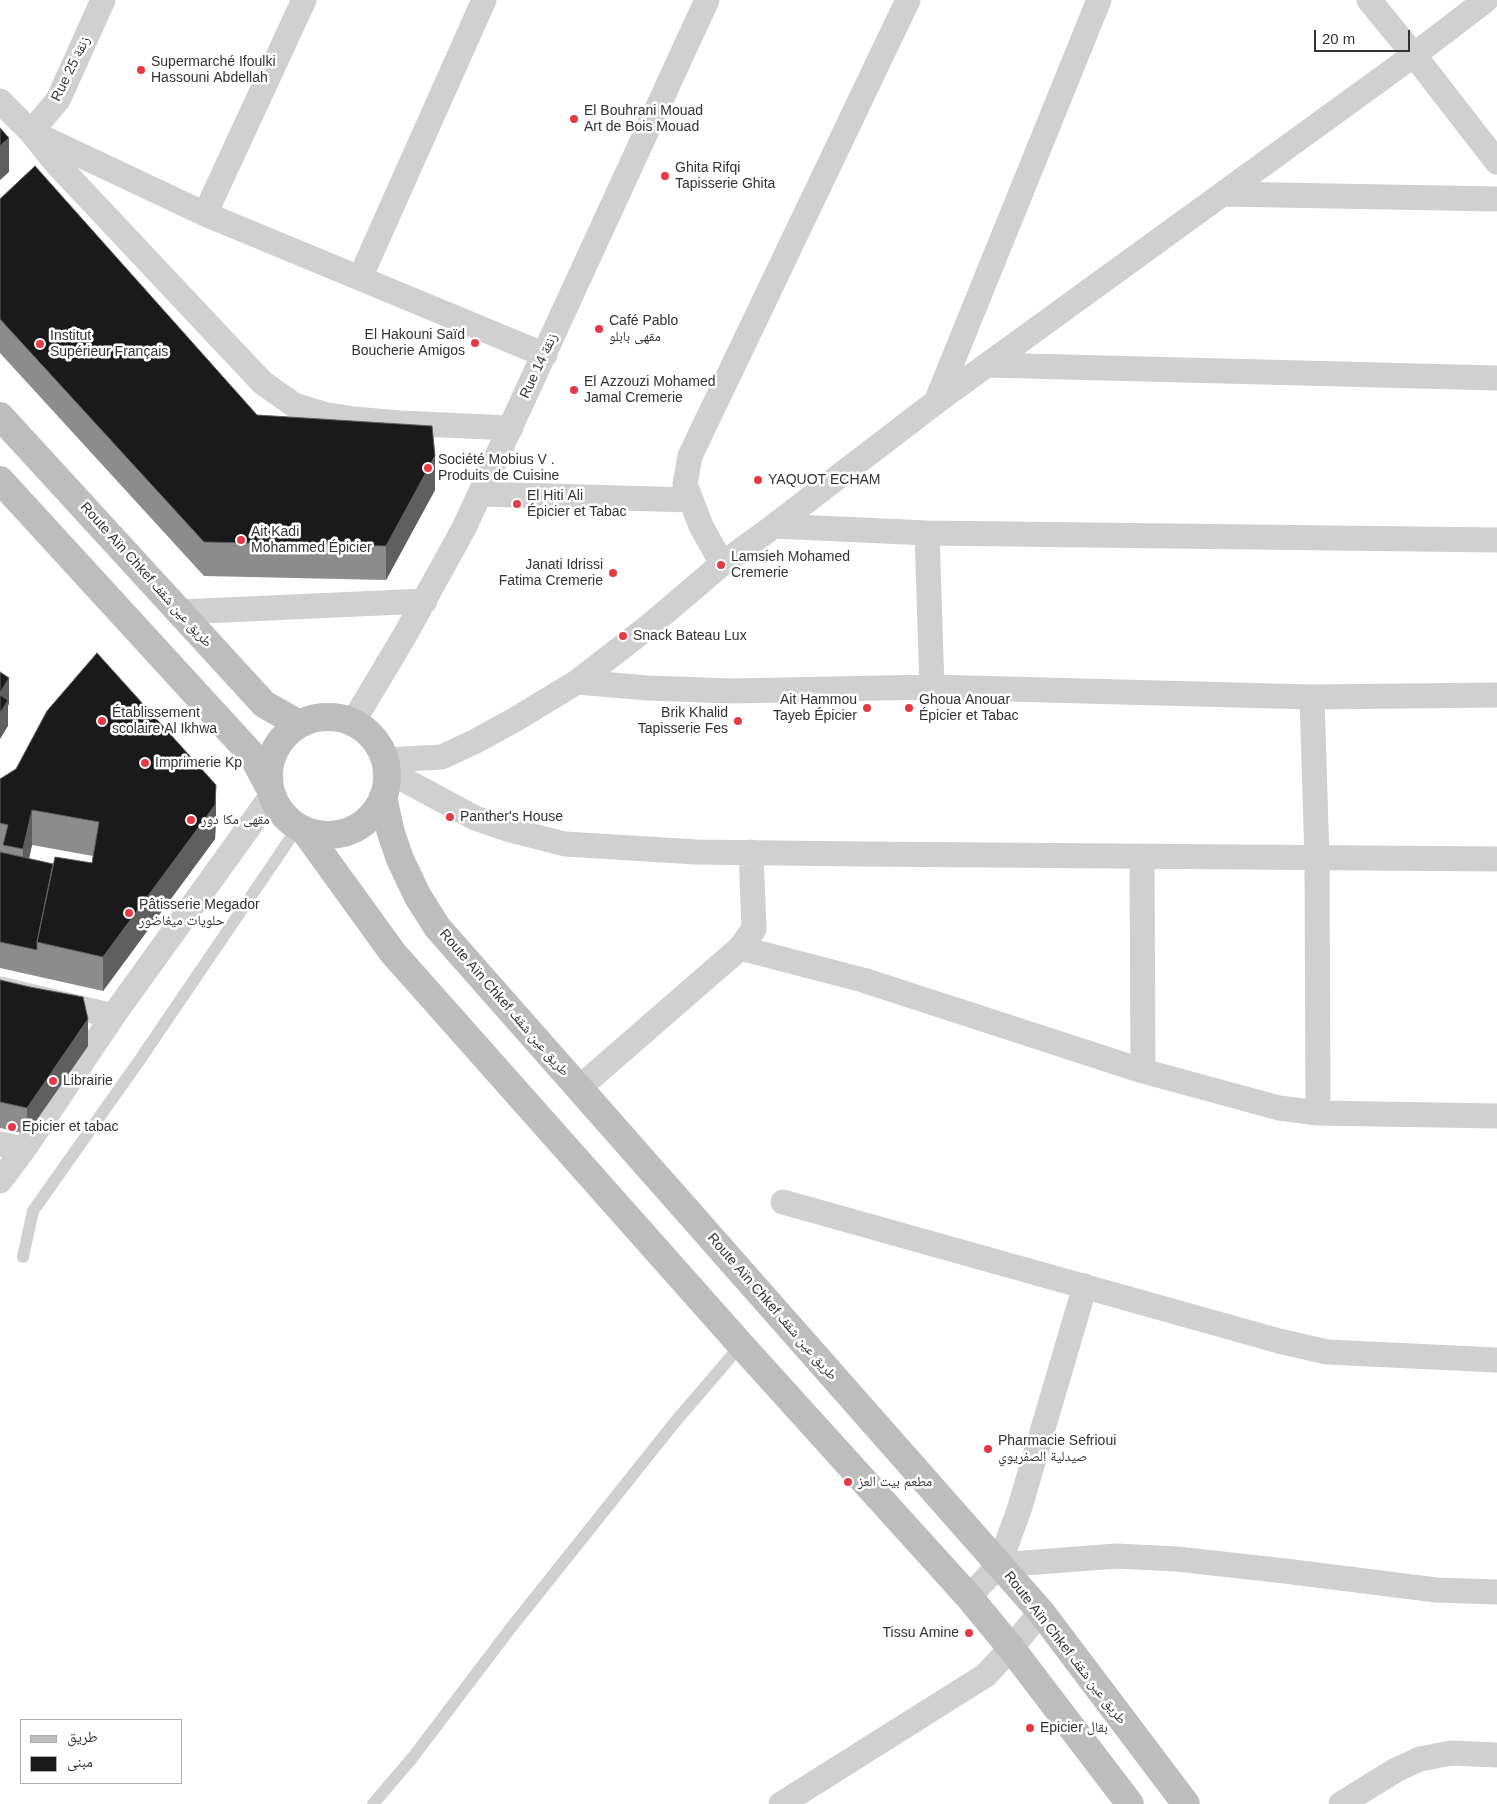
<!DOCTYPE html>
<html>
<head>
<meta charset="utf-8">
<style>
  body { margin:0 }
  #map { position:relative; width:1497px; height:1804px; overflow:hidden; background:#fff; font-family:Helvetica,"Noto Naskh Arabic",sans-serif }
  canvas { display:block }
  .legend { position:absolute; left:20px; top:1719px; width:162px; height:65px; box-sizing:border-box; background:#fff; border:1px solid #adadad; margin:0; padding:6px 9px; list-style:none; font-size:15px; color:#333 }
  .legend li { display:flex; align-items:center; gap:10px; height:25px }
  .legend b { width:25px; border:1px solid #adadad }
  .scale { position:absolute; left:1314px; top:30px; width:96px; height:22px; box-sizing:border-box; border:2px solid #333; border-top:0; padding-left:6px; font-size:15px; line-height:18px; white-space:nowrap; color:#333; -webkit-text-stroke:4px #fff; paint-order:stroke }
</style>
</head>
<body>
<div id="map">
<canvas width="1497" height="1804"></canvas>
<ul class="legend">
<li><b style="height:6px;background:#bdbdbd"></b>طريق</li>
<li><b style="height:14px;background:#1a1a1a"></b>مبنى</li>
</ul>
<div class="scale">20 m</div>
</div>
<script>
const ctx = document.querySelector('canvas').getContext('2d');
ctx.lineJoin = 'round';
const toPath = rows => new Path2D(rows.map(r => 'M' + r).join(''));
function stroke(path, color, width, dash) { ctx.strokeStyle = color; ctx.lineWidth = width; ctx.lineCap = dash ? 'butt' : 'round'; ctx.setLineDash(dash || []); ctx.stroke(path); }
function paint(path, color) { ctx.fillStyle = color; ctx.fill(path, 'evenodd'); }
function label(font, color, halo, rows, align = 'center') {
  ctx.font = font + ' Helvetica,"Noto Naskh Arabic",sans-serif'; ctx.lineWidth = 5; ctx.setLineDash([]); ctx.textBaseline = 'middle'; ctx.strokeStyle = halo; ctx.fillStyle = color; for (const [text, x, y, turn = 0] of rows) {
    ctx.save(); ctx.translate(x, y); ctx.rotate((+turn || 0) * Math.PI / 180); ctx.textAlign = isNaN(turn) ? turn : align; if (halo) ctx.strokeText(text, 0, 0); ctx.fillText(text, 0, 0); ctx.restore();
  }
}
stroke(toPath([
  [23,1257,33,1211,139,1061,298,827],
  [373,1804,413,1757,510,1629,675,1422,741,1345]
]), '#d0d0d0', 12);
stroke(toPath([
  [103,0,58,100,31,132,205,214,545,355],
  [1369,0,1414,55,1497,162],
  [0,101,31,132,55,162,242,361,263,383,294,405,323,414,354,419,399,423,511,428],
  [1223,194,1497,199],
  [205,214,304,0],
  [360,278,484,0],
  [987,365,1497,378],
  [936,402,1099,0],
  [480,494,691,500],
  [774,526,927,533,1497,540],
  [927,533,932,687],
  [722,564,701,526,685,484,690,456,908,0],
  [180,612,425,601],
  [577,682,648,688,732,691,932,687,1312,697,1497,695],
  [1312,697,1317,859,1318,1113],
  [353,722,405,635,464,528,707,0],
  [385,760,442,757,476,741,516,719,577,682,648,627,722,564,774,526,936,402,1414,55,1486,0],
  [386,770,475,818,510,830,565,844,696,852,861,854,1497,859],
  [1142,857,1143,1071],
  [740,948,863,980,1143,1071,1279,1108,1318,1113,1497,1116],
  [0,989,113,1016],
  [579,1088,740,948,754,929,751,852],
  [0,1144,24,1149],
  [0,1181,24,1149,113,1016,272,795],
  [783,1202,1279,1341,1327,1352,1497,1360],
  [999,1565,1019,1510,1085,1286],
  [969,1597,999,1565,1116,1556,1177,1559,1285,1571,1436,1590,1497,1592],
  [781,1804,986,1675,1011,1648,1041,1612],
  [1341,1804,1396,1770,1420,1759,1451,1753,1497,1755]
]), '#d0d0d0', 25);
stroke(toPath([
  [0,416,264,704,299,724],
  [0,480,252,755,268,785],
  '269 776a59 59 0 1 1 118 0a59 59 0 1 1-118 0Z',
  [383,797,391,833,400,859,417,895,437,927,1041,1612,1186,1804],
  [304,830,393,953,741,1345,969,1597,1011,1648,1130,1804]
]), '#bdbdbd', 28);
paint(toPath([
  [0,199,257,415,435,490,386,580,204,576,0,353],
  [0,779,216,819,215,839,103,991,0,968],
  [32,845,93,856,92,863,53,864,29,859],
  [0,980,88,1046,27,1134,0,1128]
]), '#8c8c8c');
paint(toPath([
  [9,138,9,172,0,180,0,146],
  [435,456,435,490,386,580,386,546],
  [9,678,9,704,8,706,8,726,0,739,0,693],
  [216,785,216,819,215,839,103,991,103,957],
  [32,810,32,845,23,884,23,849],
  [88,1019,88,1046,27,1134,27,1108]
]), '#5f5f5f');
const building = toPath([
  [0,128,9,138,0,146,0,128],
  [35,166,257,415,432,426,435,456,386,546,204,542,0,319,0,199,35,166],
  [97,653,216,785,215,805,103,957,37,942,55,857,92,863,99,822,32,810,23,849,3,845,8,825,0,823,0,779,16,769,47,711,97,653],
  [0,672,9,678,0,693,0,672],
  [0,695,8,700,0,713,0,695],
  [0,852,53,864,37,942,37,950,0,942,0,852],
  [0,980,30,987,83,997,88,1019,27,1108,0,1102,0,980]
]);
paint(building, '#1a1a1a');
stroke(building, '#5f5f5f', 1);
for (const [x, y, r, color] of [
  [141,70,5,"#e63946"],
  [574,119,5,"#e63946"],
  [665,176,5,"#e63946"],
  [599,329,5,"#e63946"],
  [475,343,5,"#e63946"],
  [40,344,5,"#e63946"],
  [574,390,5,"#e63946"],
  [428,468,5,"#e63946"],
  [758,480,5,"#e63946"],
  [517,504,5,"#e63946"],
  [241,540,5,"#e63946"],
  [721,565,5,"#e63946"],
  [613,573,5,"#e63946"],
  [623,636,5,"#e63946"],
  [867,708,5,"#e63946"],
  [909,708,5,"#e63946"],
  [102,721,5,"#e63946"],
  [738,721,5,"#e63946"],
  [145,763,5,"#e63946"],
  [450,817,5,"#e63946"],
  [191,820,5,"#e63946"],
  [129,913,5,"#e63946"],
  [53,1081,5,"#e63946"],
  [12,1127,5,"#e63946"],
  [988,1449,5,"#e63946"],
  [848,1482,5,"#e63946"],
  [969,1633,5,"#e63946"],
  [1030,1728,5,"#e63946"]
]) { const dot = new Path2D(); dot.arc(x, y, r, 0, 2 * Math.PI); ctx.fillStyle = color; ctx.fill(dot); stroke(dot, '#fff', 2); }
label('14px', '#333', '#fff', [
  ["Supermarché Ifoulki",151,62],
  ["Hassouni Abdellah",151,78],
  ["El Bouhrani Mouad",584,111],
  ["Art de Bois Mouad",584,127],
  ["Ghita Rifqi",675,168],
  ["Tapisserie Ghita",675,184],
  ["Café Pablo",609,321],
  ["مقهى بابلو",609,337],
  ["El Hakouni Saïd",465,335,"right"],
  ["Boucherie Amigos",465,351,"right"],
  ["Institut",50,336],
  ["Supérieur Français",50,352],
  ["El Azzouzi Mohamed",584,382],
  ["Jamal Cremerie",584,398],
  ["Société Mobius V .",438,460],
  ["Produits de Cuisine",438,476],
  ["YAQUOT ECHAM",768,480],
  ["El Hiti Ali",527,496],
  ["Épicier et Tabac",527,512],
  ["Ait Kadi",251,532],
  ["Mohammed Épicier",251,548],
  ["Lamsieh Mohamed",731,557],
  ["Cremerie",731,573],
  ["Janati Idrissi",603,565,"right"],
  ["Fatima Cremerie",603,581,"right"],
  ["Snack Bateau Lux",633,636],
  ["Ait Hammou",857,700,"right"],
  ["Tayeb Épicier",857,716,"right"],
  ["Ghoua Anouar",919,700],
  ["Épicier et Tabac",919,716],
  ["Établissement",112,713],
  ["scolaire Al Ikhwa",112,729],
  ["Brik Khalid",728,713,"right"],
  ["Tapisserie Fes",728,729,"right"],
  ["Imprimerie Kp",155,763],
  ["Panther's House",460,817],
  ["مقهى مكا دور",201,820],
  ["Pâtisserie Megador",139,905],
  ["حلويات ميغاضور",139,921],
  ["Librairie",63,1081],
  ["Epicier et tabac",22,1127],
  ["Pharmacie Sefrioui",998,1441],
  ["صيدلية الصفريوي",998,1457],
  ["مطعم بيت العز",858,1482],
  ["Tissu Amine",959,1633,"right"],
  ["Epicier بقال",1040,1728]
], 'left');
label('14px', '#333', '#fff', [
  ["Rue 25 زنقة",71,69,-64],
  ["Rue 14 زنقة",539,366,-65],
  ["Route Aïn Chkef طريق عين شقف",146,575,48],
  ["Route Aïn Chkef طريق عين شقف",504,1003,49],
  ["Route Aïn Chkef طريق عين شقف",772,1307,49],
  ["Route Aïn Chkef طريق عين شقف",1065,1648,52]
]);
</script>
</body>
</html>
